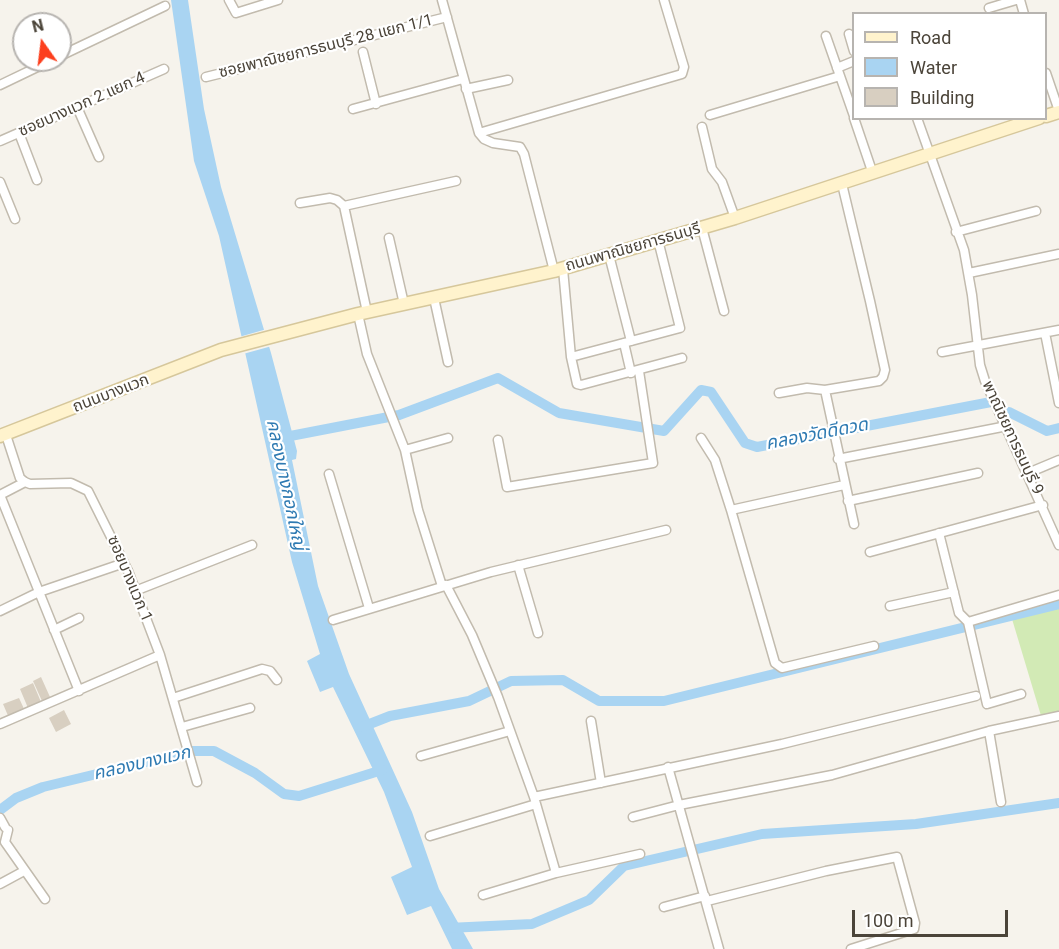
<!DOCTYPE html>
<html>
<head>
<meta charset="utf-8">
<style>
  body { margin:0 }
  #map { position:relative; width:1059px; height:949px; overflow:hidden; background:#f6f3ec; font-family:Roboto,sans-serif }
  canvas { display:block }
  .legend { position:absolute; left:852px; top:12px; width:195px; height:108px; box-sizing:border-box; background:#fff; border:2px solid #b7b4b0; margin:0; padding:8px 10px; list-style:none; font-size:18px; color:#4b4439 }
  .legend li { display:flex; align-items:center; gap:12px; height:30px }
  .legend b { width:30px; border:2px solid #b7b4b0 }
  .north { position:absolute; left:12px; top:12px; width:60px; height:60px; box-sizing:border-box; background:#fff; border:2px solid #b7b4b0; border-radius:50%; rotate:346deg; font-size:16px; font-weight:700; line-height:24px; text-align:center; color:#4b4439 }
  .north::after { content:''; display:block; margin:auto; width:21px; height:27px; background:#fc3f1d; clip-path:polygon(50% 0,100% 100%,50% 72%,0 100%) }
  .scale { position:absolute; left:852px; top:910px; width:156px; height:27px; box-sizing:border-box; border:3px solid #4b4439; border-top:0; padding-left:8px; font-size:18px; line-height:21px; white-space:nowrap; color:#4b4439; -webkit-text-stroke:4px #fff; paint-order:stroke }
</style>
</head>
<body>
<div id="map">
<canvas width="1059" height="949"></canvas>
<ul class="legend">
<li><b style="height:8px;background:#fff3cd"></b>Road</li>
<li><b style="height:16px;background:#a9d4f2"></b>Water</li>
<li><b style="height:16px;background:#d8cfc1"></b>Building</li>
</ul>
<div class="north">N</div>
<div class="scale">100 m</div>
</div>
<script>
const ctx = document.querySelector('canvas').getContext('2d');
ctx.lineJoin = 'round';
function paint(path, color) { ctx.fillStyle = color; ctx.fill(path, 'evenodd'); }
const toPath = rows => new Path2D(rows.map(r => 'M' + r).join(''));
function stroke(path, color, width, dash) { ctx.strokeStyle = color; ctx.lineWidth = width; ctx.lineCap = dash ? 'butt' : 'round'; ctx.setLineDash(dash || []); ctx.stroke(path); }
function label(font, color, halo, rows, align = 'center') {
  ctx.font = font + ' Roboto,"Noto Sans Thai",sans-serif'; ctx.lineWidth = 4.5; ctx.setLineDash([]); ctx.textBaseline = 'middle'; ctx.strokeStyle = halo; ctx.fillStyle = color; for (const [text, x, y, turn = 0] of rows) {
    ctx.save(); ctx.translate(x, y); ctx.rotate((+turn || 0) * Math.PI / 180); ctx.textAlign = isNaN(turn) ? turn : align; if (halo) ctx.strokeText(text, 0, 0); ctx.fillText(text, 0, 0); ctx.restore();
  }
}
paint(toPath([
  [1059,607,1059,715,1042,719,1012,619]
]), '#d2eab5');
paint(toPath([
  [171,0,188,0,204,109,221,187,271,353,297,451,296,459,292,460,318,586,349,674,412,812,439,889,473,949,452,949,431,906,407,915,391,877,412,867,384,792,333,687,320,692,307,661,320,654,292,562,219,236,194,161]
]), '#a9d4f2');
paint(toPath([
  [267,329,272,346,243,354,239,337]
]), '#f6f3ec');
stroke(toPath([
  [1009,412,1047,431,1059,428],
  [280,438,399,415,498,378,559,413,664,431,701,390,711,392,745,443,757,447,991,402],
  [362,727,390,716,469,701,511,681,563,680,599,701,664,701,1059,604],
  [0,810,16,798,43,787,192,751,214,751,255,773,284,794,299,796,382,770],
  [448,928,532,924,589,900,624,866,762,834,916,824,1059,803]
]), '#a9d4f2', 10);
paint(toPath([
  [41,677,50,697,42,701,33,681],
  [33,683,41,702,28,708,20,689],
  [19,698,25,711,9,718,3,704],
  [64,710,71,724,56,732,49,718]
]), '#d8cfc1');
const minor = toPath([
  [229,0,236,13,278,0],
  [442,0,479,133,484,139,493,143,520,147,524,154,554,271],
  [1020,0,1024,14],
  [989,8,1016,0],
  [849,34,854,51],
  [826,36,854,116],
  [363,52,376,104],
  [60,56,165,6],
  [837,68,854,61],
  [1046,73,1059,111],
  [206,77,447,17],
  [0,85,52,60],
  [466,89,508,80],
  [77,107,99,157],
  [353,109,463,79],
  [710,115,840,76],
  [854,118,873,174],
  [917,118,964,250,972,295,980,365,985,381,1059,545],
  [702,127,712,169,722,182,735,218],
  [19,133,37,180],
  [479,133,682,74,684,67,664,0],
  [0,141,164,69],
  [0,182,15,219],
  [300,203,330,198,337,200,344,206],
  [702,228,724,311],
  [956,232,1036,211],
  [389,238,404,304],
  [609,255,631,341],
  [563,269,571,357,577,384,581,385,682,358],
  [969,273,1059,254],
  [434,298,448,362],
  [367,312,344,206,456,181],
  [358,314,367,354,405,450,418,510,442,586],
  [1045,333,1059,403],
  [624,343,631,373],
  [942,352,1059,330],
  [571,357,680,328,658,240],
  [825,390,854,524],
  [779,393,807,388,825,390,879,381,883,377,885,370,870,301,842,184],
  [6,435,20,478,25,482,30,484,71,483,88,491,128,571,160,655,197,782],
  [701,438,715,460,731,510,775,663,782,668,874,646],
  [498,440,507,487,653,463,639,371],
  [405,450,448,438],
  [838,459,1007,426],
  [1028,473,1059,460],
  [329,474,369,608],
  [25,482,0,495,79,691],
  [848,501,978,473],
  [731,510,844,485],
  [939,533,959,613,968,622,1059,595],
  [870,552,1043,505],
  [518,565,538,633],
  [446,585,472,635,498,697,534,797,556,873],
  [135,591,252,545],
  [890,606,954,592],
  [0,611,39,592,124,563],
  [333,620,491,572,666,530],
  [968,622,987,704,1021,694],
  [54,630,79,618],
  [173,698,262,669,270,671,277,680],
  [591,721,601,783],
  [0,724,160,655],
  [182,727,250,708],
  [989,731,1001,802],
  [421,756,510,731],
  [668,767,719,949],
  [534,797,782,744,976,696],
  [633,817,679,805,832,775,989,731,1059,716],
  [0,818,5,827],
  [8,830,5,842,45,899],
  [430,836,536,804],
  [0,884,24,871],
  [483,895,556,873,640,854],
  [707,901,826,871,897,857,915,923,914,929,851,949],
  [664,907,705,896]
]);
const secondary = toPath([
  [1046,116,1059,112],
  [0,436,221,350,358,314,554,271,735,218,1039,118]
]);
stroke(minor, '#c2bbae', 11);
stroke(secondary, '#d6c79b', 15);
stroke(minor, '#fff', 8);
stroke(secondary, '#fff3cd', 12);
label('16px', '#4b4439', '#fff', [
  ["ซอยพาณิชยการธนบุรี 28 แยก 1/1",326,47,-14],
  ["ซอยบางแวก 2 แยก 4",82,105,-24],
  ["ถนนพาณิชยการธนบุรี",633,248,-16],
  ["ถนนบางแวก",111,394,-21],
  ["พาณิชยการธนบุรี 9",1012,438,65],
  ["ซอยบางแวก 1",129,579,67]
]);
label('italic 18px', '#2e7ab2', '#fff', [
  ["คลองวัดดีดวด",817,435,-11],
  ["คลองบางกอกใหญ่",285,485,78],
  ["คลองบางแวก",142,764,-13]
]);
</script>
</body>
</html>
